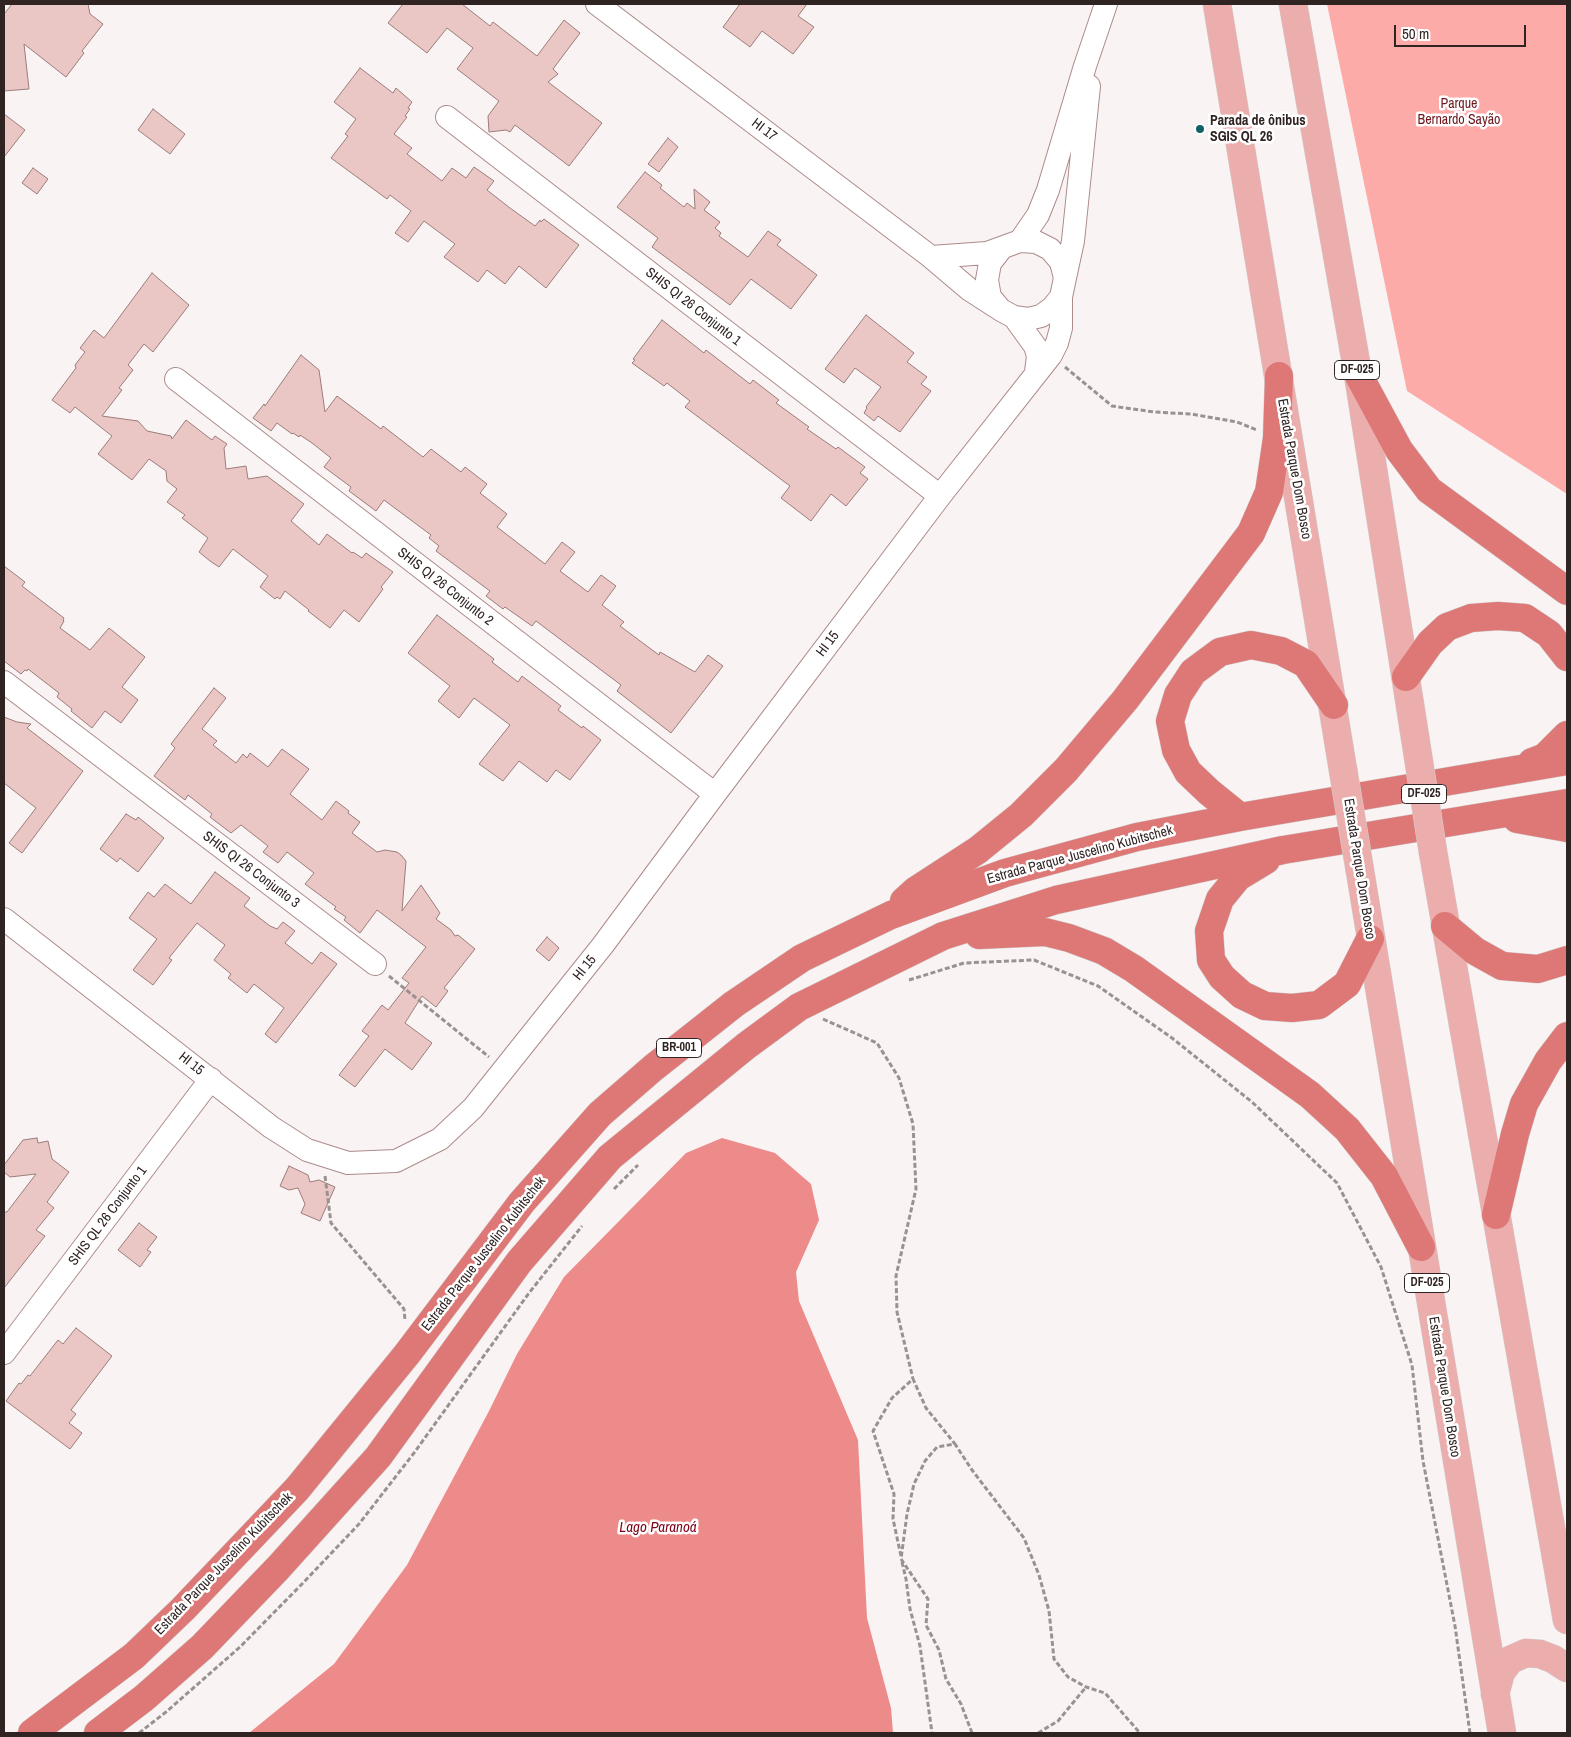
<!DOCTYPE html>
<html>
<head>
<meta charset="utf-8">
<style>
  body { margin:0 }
  #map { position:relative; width:1571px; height:1737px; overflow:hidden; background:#faf3f3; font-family:"Archivo Narrow",sans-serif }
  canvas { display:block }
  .frame { position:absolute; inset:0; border:5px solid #302423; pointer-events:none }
  .scale { position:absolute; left:1394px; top:25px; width:132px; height:22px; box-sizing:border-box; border:2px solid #302423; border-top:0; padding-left:6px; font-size:15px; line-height:18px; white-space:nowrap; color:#302423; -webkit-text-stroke:4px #fff; paint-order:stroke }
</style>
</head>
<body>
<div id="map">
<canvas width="1571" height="1737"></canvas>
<div class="frame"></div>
<div class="scale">50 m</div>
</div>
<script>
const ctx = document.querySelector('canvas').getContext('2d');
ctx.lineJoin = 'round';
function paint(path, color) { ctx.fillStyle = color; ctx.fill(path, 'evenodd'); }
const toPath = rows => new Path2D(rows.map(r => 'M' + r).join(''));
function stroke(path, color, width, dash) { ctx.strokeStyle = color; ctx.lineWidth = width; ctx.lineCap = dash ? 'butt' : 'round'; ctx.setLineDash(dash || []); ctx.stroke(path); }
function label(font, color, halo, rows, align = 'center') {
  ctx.font = font + ' "Archivo Narrow",sans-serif'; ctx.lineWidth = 5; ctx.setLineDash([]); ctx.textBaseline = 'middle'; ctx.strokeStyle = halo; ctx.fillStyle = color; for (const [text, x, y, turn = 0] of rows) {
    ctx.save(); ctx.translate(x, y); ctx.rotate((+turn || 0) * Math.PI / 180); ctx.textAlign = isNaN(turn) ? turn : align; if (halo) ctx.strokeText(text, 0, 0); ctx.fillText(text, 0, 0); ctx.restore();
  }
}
paint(toPath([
  [1327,4,1567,4,1567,494,1407,391]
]), '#fcaba8');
paint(toPath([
  [722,1138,775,1153,811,1184,819,1220,796,1272,799,1301,858,1440,867,1618,891,1708,893,1733,249,1733,334,1664,407,1565,489,1411,517,1354,564,1277,686,1153]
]), '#ec8b89');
const building = toPath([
  [12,4,88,4,90,14,103,24,82,51,84,53,66,77,24,44,29,89,4,91,4,14,12,4],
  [403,4,462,4,490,26,493,22,537,56,564,20,580,33,553,69,558,74,548,82,602,123,569,166,515,125,510,132,506,130,489,132,488,116,499,101,457,69,473,48,447,28,427,53,388,23,403,4],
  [740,4,807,4,798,16,814,27,793,54,762,31,750,47,723,27,740,4],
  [360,68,393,93,396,88,412,102,408,108,410,109,405,116,407,117,394,134,412,148,407,154,442,181,452,168,466,178,474,167,494,181,487,190,510,208,535,226,540,220,541,222,544,219,579,245,546,288,519,266,505,284,487,270,478,282,444,257,455,244,424,221,408,242,395,233,411,211,390,195,387,199,331,158,348,136,345,134,356,119,334,102,360,68],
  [153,109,185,134,170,154,138,130,153,109],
  [4,114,25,130,4,157,4,114],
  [668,138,678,147,659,172,648,164,668,138],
  [33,168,48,179,37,194,22,183,33,168],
  [645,172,662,185,660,188,684,207,687,203,695,209,694,189,710,202,704,210,720,222,715,228,721,233,719,236,748,257,768,231,781,240,777,245,817,275,791,309,751,279,730,305,652,247,658,238,617,207,645,172],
  [152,273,189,305,153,352,144,344,128,365,133,370,119,388,122,390,102,416,138,421,147,431,171,436,172,439,186,420,212,440,215,436,227,444,224,448,226,469,246,466,248,479,267,476,304,504,291,521,319,545,327,534,352,553,353,552,362,558,366,553,393,572,381,587,383,589,359,622,344,610,330,628,308,611,309,610,285,591,280,599,277,597,275,599,260,587,268,576,233,549,219,567,210,561,199,552,208,538,182,518,185,515,167,502,177,489,167,481,166,471,149,459,132,480,98,454,112,436,75,407,70,413,52,400,76,368,75,365,85,352,80,348,94,330,104,338,152,273],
  [866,315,914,353,907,362,927,377,921,384,931,391,900,432,878,416,874,421,864,413,867,408,866,407,881,387,855,368,844,383,825,369,866,315],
  [662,320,704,353,706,350,750,384,753,380,779,400,776,403,809,427,807,429,836,449,838,447,865,467,860,473,868,479,846,506,831,494,811,521,781,498,790,486,685,407,690,401,667,383,664,386,632,363,635,360,633,359,662,320],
  [301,355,319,370,325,412,337,396,381,429,383,426,423,457,431,449,461,472,465,467,487,484,480,493,507,514,497,527,545,564,562,542,575,552,560,571,588,592,601,575,616,586,602,605,624,622,620,626,659,655,660,652,695,672,708,655,723,666,671,733,617,691,621,685,536,621,532,626,505,607,503,609,486,596,490,591,436,551,439,546,429,538,431,535,384,500,376,511,349,491,351,487,324,467,331,458,312,443,300,435,299,437,293,433,292,434,277,423,271,431,253,418,264,404,265,406,301,355],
  [4,566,25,582,22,586,64,618,63,620,64,621,60,628,90,650,109,628,145,657,122,687,138,700,121,723,105,711,92,728,71,711,72,709,57,697,59,693,28,669,27,671,25,670,21,674,4,661,4,566],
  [437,615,494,659,492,662,518,682,522,676,561,706,558,710,582,728,583,726,601,740,570,780,556,770,547,782,519,761,503,781,479,764,510,725,474,698,459,718,438,701,450,686,408,653,437,615],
  [214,688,226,698,202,729,217,741,213,745,236,763,243,754,247,758,250,753,268,767,282,749,301,763,309,769,290,794,322,820,336,801,349,811,348,813,360,822,352,833,377,852,385,850,397,852,401,855,406,861,402,911,421,885,440,913,436,919,451,930,455,936,458,935,475,949,444,988,448,991,436,1007,422,996,405,1023,432,1043,412,1070,385,1049,355,1087,339,1075,369,1036,362,1031,382,1005,388,1010,409,983,402,978,426,947,377,910,360,933,344,920,346,917,334,909,336,907,305,884,314,873,287,852,278,863,263,852,268,846,241,825,231,833,210,817,212,814,188,795,185,800,154,776,175,748,171,744,214,688],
  [4,717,17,722,31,724,27,728,83,771,22,853,9,843,36,808,4,783,4,717],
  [126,814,136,820,138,817,164,838,138,872,120,858,117,862,100,849,126,814],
  [215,872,250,898,244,906,270,926,277,929,283,922,295,931,285,943,312,964,321,952,337,964,276,1043,265,1034,284,1008,254,984,247,993,228,978,231,974,214,960,225,945,197,923,169,958,172,960,153,985,133,970,157,939,129,918,148,892,154,897,165,884,191,904,215,872],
  [547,937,559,948,549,961,536,950,547,937],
  [37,1138,38,1143,48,1141,52,1159,69,1172,47,1202,54,1208,36,1230,45,1236,4,1288,4,1212,7,1212,36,1174,10,1177,4,1172,4,1165,23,1140,37,1138],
  [289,1166,308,1175,310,1182,319,1180,335,1187,320,1221,301,1213,305,1204,298,1188,289,1190,280,1186,289,1166],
  [139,1223,157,1237,147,1250,151,1252,140,1267,118,1250,139,1223],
  [76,1328,112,1356,71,1410,76,1414,69,1423,82,1433,70,1449,6,1401,19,1383,21,1384,28,1375,30,1376,58,1340,63,1344,76,1328]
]);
paint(building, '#eac7c5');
stroke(building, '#9b7c7a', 1);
const minor = toPath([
  [597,4,931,257,970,290,1001,310],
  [447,117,940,496],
  [1020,241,1038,215,1048,190,1085,66,1106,4],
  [931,257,987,253,1020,241,1036,242,1050,249,1061,262,1065,278,1061,297,1052,308,1041,316,1028,319,1014,317,1001,310,990,297,987,280,990,263,1001,249],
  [1065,278,1073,241,1089,86],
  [1014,317,1035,346,1038,356,1036,372],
  [176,379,715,794],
  [4,682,375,964],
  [4,919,271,1127,307,1150,348,1163,396,1161,440,1139,473,1108,603,945,715,794,940,496,1051,355,1057,343,1061,328,1061,297],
  [4,1353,211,1079]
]);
const major = toPath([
  [1217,4,1343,770],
  [1293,4,1358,374,1415,737],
  [1433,852,1567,1620],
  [1360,871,1502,1733],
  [1495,1694,1501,1672,1510,1660,1526,1653,1540,1654,1553,1659,1567,1668]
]);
const highway = toPath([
  [1358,374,1399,450,1429,490,1567,591],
  [1406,677,1430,643,1447,627,1471,618,1498,616,1525,618,1549,634,1567,657],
  [1532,762,1545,757,1567,735],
  [1240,817,1209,792,1188,772,1176,750,1170,721,1178,695,1193,672,1220,652,1251,645,1281,651,1306,664,1334,705],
  [1517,819,1567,828],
  [1266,860,1238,877,1220,899,1209,931,1211,960,1222,977,1242,995,1265,1006,1292,1008,1319,1005,1347,984,1370,939],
  [904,901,915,891,978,850,1021,815,1066,770,1125,700,1251,533,1269,492,1277,438,1279,376],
  [1445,926,1475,951,1502,966,1538,969,1567,960],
  [979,935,1045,932,1069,938,1104,951,1134,969,1310,1095,1347,1129,1384,1176,1421,1247],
  [1496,1215,1515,1134,1524,1104,1548,1061,1567,1036],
  [32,1733,134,1656,183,1609,297,1489,407,1354,522,1202,600,1114,653,1068,734,1004,802,958,891,915,1005,873,1137,837,1240,817,1567,761],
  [98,1733,144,1698,202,1647,278,1568,378,1457,519,1262,610,1157,746,1046,799,1007,943,936,1056,900,1283,850,1567,803]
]);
stroke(minor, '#ac8b8a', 24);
stroke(major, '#d1cfcf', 29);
stroke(highway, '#d1cfcf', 29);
stroke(toPath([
  [1065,367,1112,406,1154,412,1191,414,1237,422,1257,430],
  [389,976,489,1057],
  [909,980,964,963,1034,960,1098,986,1172,1038,1252,1102,1337,1183,1381,1267,1412,1365,1423,1461,1455,1626,1470,1733],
  [823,1019,877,1043,899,1078,913,1124,916,1189,896,1276,897,1312,913,1379],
  [325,1176,331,1223,404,1309,405,1320],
  [614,1189,638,1165],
  [901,1556,893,1519,894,1494,873,1431,892,1398,913,1379,926,1408,955,1444],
  [902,1562,906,1579,910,1609,920,1646,932,1733],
  [139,1733,166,1712,240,1647,302,1584,359,1524,414,1453,529,1293,582,1226],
  [972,1733,961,1704,946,1679,939,1650,926,1625,928,1599,901,1559,907,1514,914,1484,925,1461,937,1447,955,1444,972,1470,1024,1538,1039,1575,1049,1611,1054,1659,1068,1677,1086,1687,1105,1693,1140,1733],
  [1038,1733,1058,1721,1086,1687]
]), '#9a9190', 3, [5, 2.5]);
stroke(minor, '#fff', 22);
stroke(major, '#ebaead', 28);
stroke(highway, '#de7876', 28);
const majorBridge = toPath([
  [1415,737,1433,852],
  [1343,770,1360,871]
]);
stroke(majorBridge, '#d1cfcf', 29, []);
stroke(majorBridge, '#ebaead', 28);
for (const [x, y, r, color] of [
  [1200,129,5,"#116267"]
]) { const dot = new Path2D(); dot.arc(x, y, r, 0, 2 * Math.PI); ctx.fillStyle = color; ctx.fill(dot); stroke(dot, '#fff', 2); }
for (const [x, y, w] of [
  [1357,370,45],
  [1424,794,45],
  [679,1048,45],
  [1427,1283,45]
]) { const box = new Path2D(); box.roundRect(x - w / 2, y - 9.5, w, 19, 4); ctx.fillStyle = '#fff'; ctx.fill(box); stroke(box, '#302423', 1); }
label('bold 12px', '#302423', null, [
  ["DF-025",1357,370],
  ["DF-025",1424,794],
  ["BR-001",679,1048],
  ["DF-025",1427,1283]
]);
label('14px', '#6e181e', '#fff', [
  ["Parque",1459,104],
  ["Bernardo Sayão",1459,120]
]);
label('bold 14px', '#302423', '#fff', [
  ["Parada de ônibus",1210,121],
  ["SGIS QL 26",1210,137]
], 'left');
label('14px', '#302423', '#fff', [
  ["HI 17",764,130,37],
  ["SHIS QI 26 Conjunto 1",693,307,38],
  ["Estrada Parque Dom Bosco",1294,469,80],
  ["SHIS QI 26 Conjunto 2",445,587,38],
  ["HI 15",828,644,-53],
  ["Estrada Parque Juscelino Kubitschek",1080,855,-15],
  ["Estrada Parque Dom Bosco",1359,869,81],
  ["SHIS QI 26 Conjunto 3",251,870,37],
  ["HI 15",585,968,-51],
  ["HI 15",191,1064,38],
  ["SHIS QL 26 Conjunto 1",108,1216,-53],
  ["Estrada Parque Juscelino Kubitschek",484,1254,-52],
  ["Estrada Parque Dom Bosco",1444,1387,81],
  ["Estrada Parque Juscelino Kubitschek",224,1564,-46]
]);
label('italic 15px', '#7e041a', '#fff', [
  ["Lago Paranoá",658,1528]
]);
</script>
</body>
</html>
